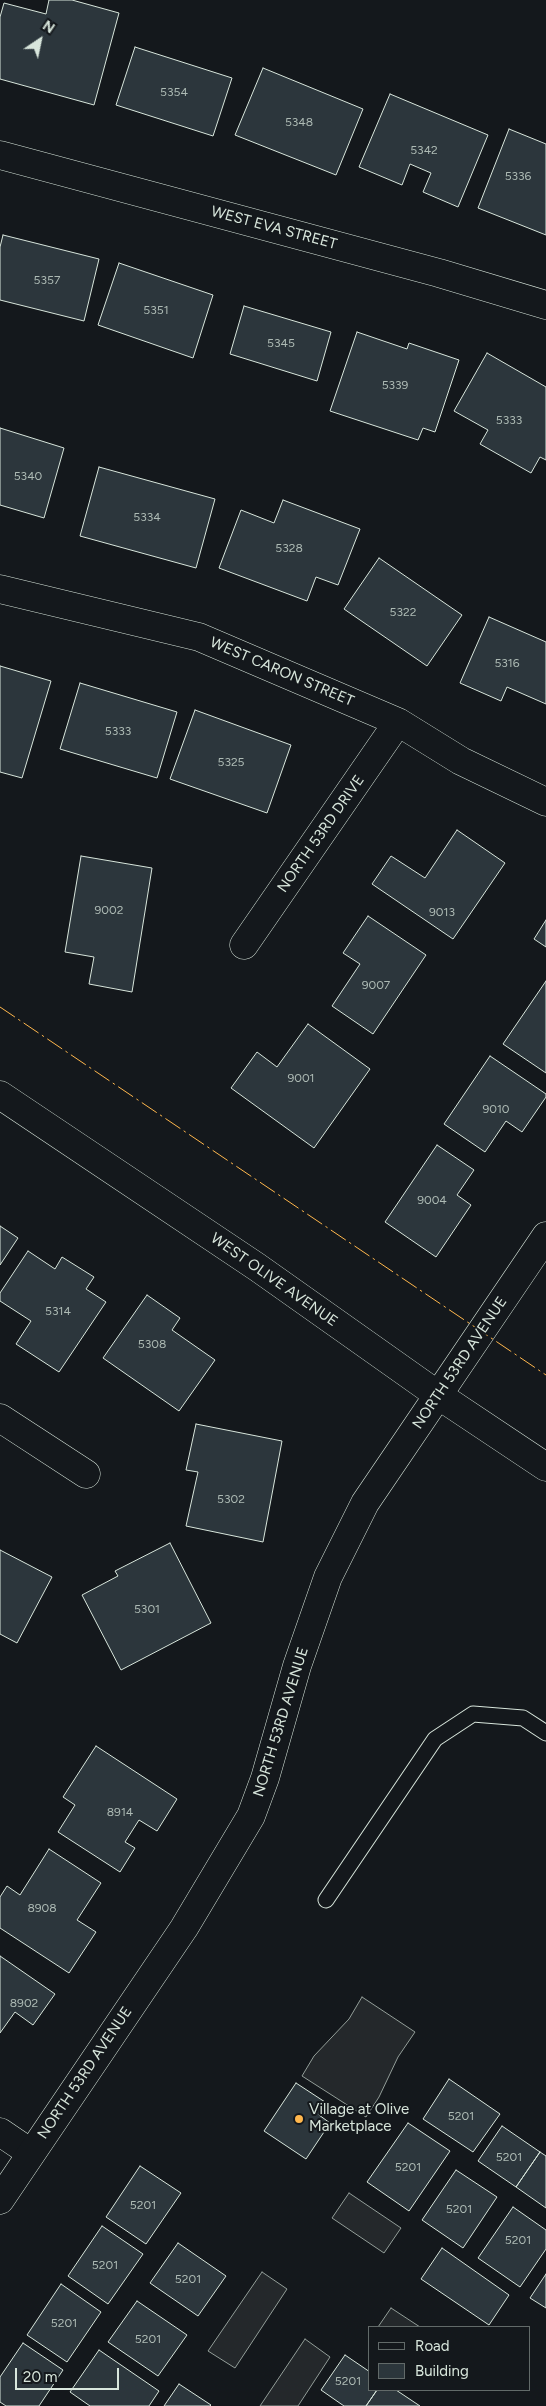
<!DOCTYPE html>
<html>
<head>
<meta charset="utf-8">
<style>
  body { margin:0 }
  #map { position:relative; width:546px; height:2406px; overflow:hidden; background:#14181c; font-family:Figtree,sans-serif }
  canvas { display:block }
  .legend { position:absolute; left:368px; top:2326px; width:162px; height:65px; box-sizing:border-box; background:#14181c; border:1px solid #626a69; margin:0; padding:6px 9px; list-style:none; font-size:15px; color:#d8e6dc }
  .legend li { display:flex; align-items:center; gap:10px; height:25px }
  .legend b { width:25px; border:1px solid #626a69 }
  .north { position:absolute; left:15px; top:15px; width:50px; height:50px; -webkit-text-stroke:4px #14181c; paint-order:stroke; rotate:34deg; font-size:14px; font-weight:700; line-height:20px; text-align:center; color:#d8e6dc }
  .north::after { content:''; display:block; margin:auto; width:18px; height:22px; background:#d8e6dc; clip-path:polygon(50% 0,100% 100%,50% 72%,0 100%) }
  .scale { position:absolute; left:15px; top:2368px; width:104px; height:22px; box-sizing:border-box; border:2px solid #d8e6dc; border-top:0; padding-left:6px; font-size:15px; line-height:18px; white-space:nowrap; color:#d8e6dc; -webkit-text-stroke:4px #14181c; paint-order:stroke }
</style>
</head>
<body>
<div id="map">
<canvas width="546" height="2406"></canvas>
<ul class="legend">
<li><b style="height:6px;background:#14181c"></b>Road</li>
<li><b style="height:14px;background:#2c363c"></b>Building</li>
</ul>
<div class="north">N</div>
<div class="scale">20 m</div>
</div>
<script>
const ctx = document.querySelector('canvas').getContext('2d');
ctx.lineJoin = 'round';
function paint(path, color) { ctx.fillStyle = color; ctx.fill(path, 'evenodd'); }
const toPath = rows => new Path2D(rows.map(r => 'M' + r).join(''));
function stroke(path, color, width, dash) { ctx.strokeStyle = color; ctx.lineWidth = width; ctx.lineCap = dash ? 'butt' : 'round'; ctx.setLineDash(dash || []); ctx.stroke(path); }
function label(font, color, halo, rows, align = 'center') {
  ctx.font = font + ' Figtree,sans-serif'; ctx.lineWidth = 4; ctx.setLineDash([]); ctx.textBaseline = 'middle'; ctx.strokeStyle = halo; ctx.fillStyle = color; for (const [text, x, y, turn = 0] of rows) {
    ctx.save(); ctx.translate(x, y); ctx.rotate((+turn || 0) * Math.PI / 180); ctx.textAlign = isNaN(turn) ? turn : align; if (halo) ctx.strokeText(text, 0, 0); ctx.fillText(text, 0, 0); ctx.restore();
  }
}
const parking = toPath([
  [362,1997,415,2032,398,2057,379,2097,366,2117,302,2076,314,2056,349,2019,362,1997],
  [349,2193,401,2228,384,2253,332,2218,349,2193],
  [262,2272,287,2289,235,2368,208,2351,262,2272],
  [391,2308,420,2327,378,2327,391,2308],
  [305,2339,330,2357,298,2406,260,2406,305,2339]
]);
paint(parking, '#24282b');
stroke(parking, '#939e99', 1);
const building = toPath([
  [49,0,72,0,119,13,94,105,0,79,0,17,4,3,46,14,49,0],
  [135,47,232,78,213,136,116,105,135,47],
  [263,68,363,109,336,175,235,135,263,68],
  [390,94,488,135,458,207,423,192,431,173,410,164,402,185,359,167,390,94],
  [509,129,546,144,546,235,478,208,509,129],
  [3,235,99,259,84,321,0,300,0,247,3,235],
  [119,263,213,295,193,358,98,325,119,263],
  [244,306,331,332,317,381,230,354,244,306],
  [357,332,407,349,409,343,459,360,435,432,423,428,418,440,330,411,357,332],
  [487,353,546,387,546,460,540,457,531,473,480,444,488,430,454,411,487,353],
  [0,428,64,448,44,518,0,505,0,428],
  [99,467,215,499,196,568,80,536,99,467],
  [283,500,360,529,338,585,316,577,307,601,219,568,241,510,274,523,283,500],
  [379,558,462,615,427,666,344,609,379,558],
  [489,617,546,642,546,704,507,687,501,701,460,683,489,617],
  [0,666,51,681,22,778,0,772,0,666],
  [80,683,177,712,157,778,60,749,80,683],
  [195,710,291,745,267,813,170,779,195,710],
  [457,830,505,863,453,939,372,884,391,856,425,878,457,830],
  [81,856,152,868,132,992,89,984,94,957,65,952,81,856],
  [368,916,426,955,373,1034,332,1006,360,964,343,953,368,916],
  [546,920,546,947,534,939,546,920],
  [546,981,546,1073,503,1044,546,981],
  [308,1024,370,1069,314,1148,231,1088,257,1052,277,1067,308,1024],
  [490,1056,546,1094,546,1097,522,1132,506,1121,485,1152,444,1124,490,1056],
  [437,1145,474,1170,457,1195,471,1205,436,1257,385,1222,437,1145],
  [0,1226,18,1238,0,1265,0,1226],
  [28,1251,55,1269,62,1257,94,1277,86,1289,106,1302,59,1372,16,1344,31,1321,0,1301,0,1293,28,1251],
  [147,1295,180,1318,172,1330,215,1360,179,1411,103,1358,147,1295],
  [196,1424,282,1441,263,1542,186,1526,198,1472,186,1470,196,1424],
  [170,1543,211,1623,121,1670,82,1595,118,1576,115,1571,170,1543],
  [0,1550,52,1577,17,1643,0,1634,0,1550],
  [96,1746,177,1799,157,1831,139,1820,125,1842,135,1848,120,1872,58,1832,75,1805,63,1797,96,1746],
  [49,1849,101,1883,77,1920,96,1932,69,1973,0,1928,0,1897,7,1886,20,1895,49,1849],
  [0,1956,55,1994,33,2025,15,2012,0,2033,0,1956],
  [449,2079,500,2114,473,2152,423,2119,449,2079],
  [296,2083,325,2102,319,2115,330,2123,306,2159,264,2131,296,2083],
  [408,2123,450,2151,409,2211,367,2182,408,2123],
  [502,2126,540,2152,516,2187,478,2161,502,2126],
  [540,2152,546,2156,546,2208,516,2187,540,2152],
  [140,2166,181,2193,146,2244,106,2217,140,2166],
  [456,2170,497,2197,463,2248,422,2220,456,2170],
  [513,2207,546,2230,546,2249,520,2287,478,2258,513,2207],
  [102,2226,143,2254,108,2304,68,2276,102,2226],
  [178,2243,226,2276,198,2316,150,2283,178,2243],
  [442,2248,509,2295,489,2325,421,2279,442,2248],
  [546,2274,546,2308,530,2298,546,2274],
  [61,2284,101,2312,67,2362,27,2335,61,2284],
  [137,2301,187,2335,158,2376,108,2342,137,2301],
  [23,2343,63,2370,39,2406,6,2406,0,2402,0,2377,23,2343],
  [99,2350,159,2391,149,2406,90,2406,70,2392,99,2350],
  [345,2355,370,2372,370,2390,377,2390,366,2406,344,2406,321,2390,345,2355],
  [179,2384,211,2405,210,2406,164,2406,179,2384],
  [377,2390,396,2390,420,2406,366,2406,377,2390]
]);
paint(building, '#2c363c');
stroke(building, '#d8e6dc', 1);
const lane = toPath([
  [326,1900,435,1739,473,1714,523,1718,546,1733]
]);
const street = toPath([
  [0,155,439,273,546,305],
  [0,589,199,637,398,722,461,761,546,802],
  [244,945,398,722],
  [0,1418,86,1474],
  [0,2132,31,2153]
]);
const secondary = toPath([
  [0,1095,257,1267,438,1395,546,1467],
  [0,2200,184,1928,251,1816,265,1778,297,1666,328,1577,365,1503,546,1236]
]);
stroke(lane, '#d8e6dc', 17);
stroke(street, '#d8e6dc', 29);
stroke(secondary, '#d8e6dc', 29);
stroke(lane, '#14181c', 15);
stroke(street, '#14181c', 28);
stroke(secondary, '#14181c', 28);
stroke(toPath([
  [0,1007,546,1375]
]), '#ffb74d', 1, [18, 4, 2.5, 4]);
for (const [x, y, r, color] of [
  [299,2119,5,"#ffb74d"]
]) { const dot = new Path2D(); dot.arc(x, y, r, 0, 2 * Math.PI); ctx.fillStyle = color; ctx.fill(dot); stroke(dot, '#14181c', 2); }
label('12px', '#adbab4', null, [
  ["5354",174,92],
  ["5348",299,122],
  ["5342",424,150],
  ["5336",518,176],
  ["5357",47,280],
  ["5351",156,310],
  ["5345",281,343],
  ["5339",395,385],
  ["5333",509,420],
  ["5340",28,476],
  ["5334",147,517],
  ["5328",289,548],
  ["5322",403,612],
  ["5316",507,663],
  ["5333",118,731],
  ["5325",231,762],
  ["9002",109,910],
  ["9013",442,912],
  ["9007",376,985],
  ["9001",301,1078],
  ["9010",496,1109],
  ["9004",432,1200],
  ["5314",58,1311],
  ["5308",152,1344],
  ["5302",231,1499],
  ["5301",147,1609],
  ["8914",120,1812],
  ["8908",42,1908],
  ["8902",24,2003],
  ["5201",461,2116],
  ["5201",509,2157],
  ["5201",408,2167],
  ["5201",143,2205],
  ["5201",459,2209],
  ["5201",518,2240],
  ["5201",105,2265],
  ["5201",188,2279],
  ["5201",64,2323],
  ["5201",148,2339],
  ["5201",348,2381]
]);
label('15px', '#d8e6dc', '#14181c', [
  ["WEST EVA STREET",274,228,15],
  ["WEST CARON STREET",282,672,23],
  ["NORTH 53RD DRIVE",321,834,-55],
  ["WEST OLIVE AVENUE",274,1280,35],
  ["NORTH 53RD AVENUE",460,1363,-56],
  ["NORTH 53RD AVENUE",281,1722,-73],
  ["NORTH 53RD AVENUE",85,2073,-56]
]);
label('15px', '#d8e6dc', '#14181c', [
  ["Village at Olive",309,2110],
  ["Marketplace",309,2127]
], 'left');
</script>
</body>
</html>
